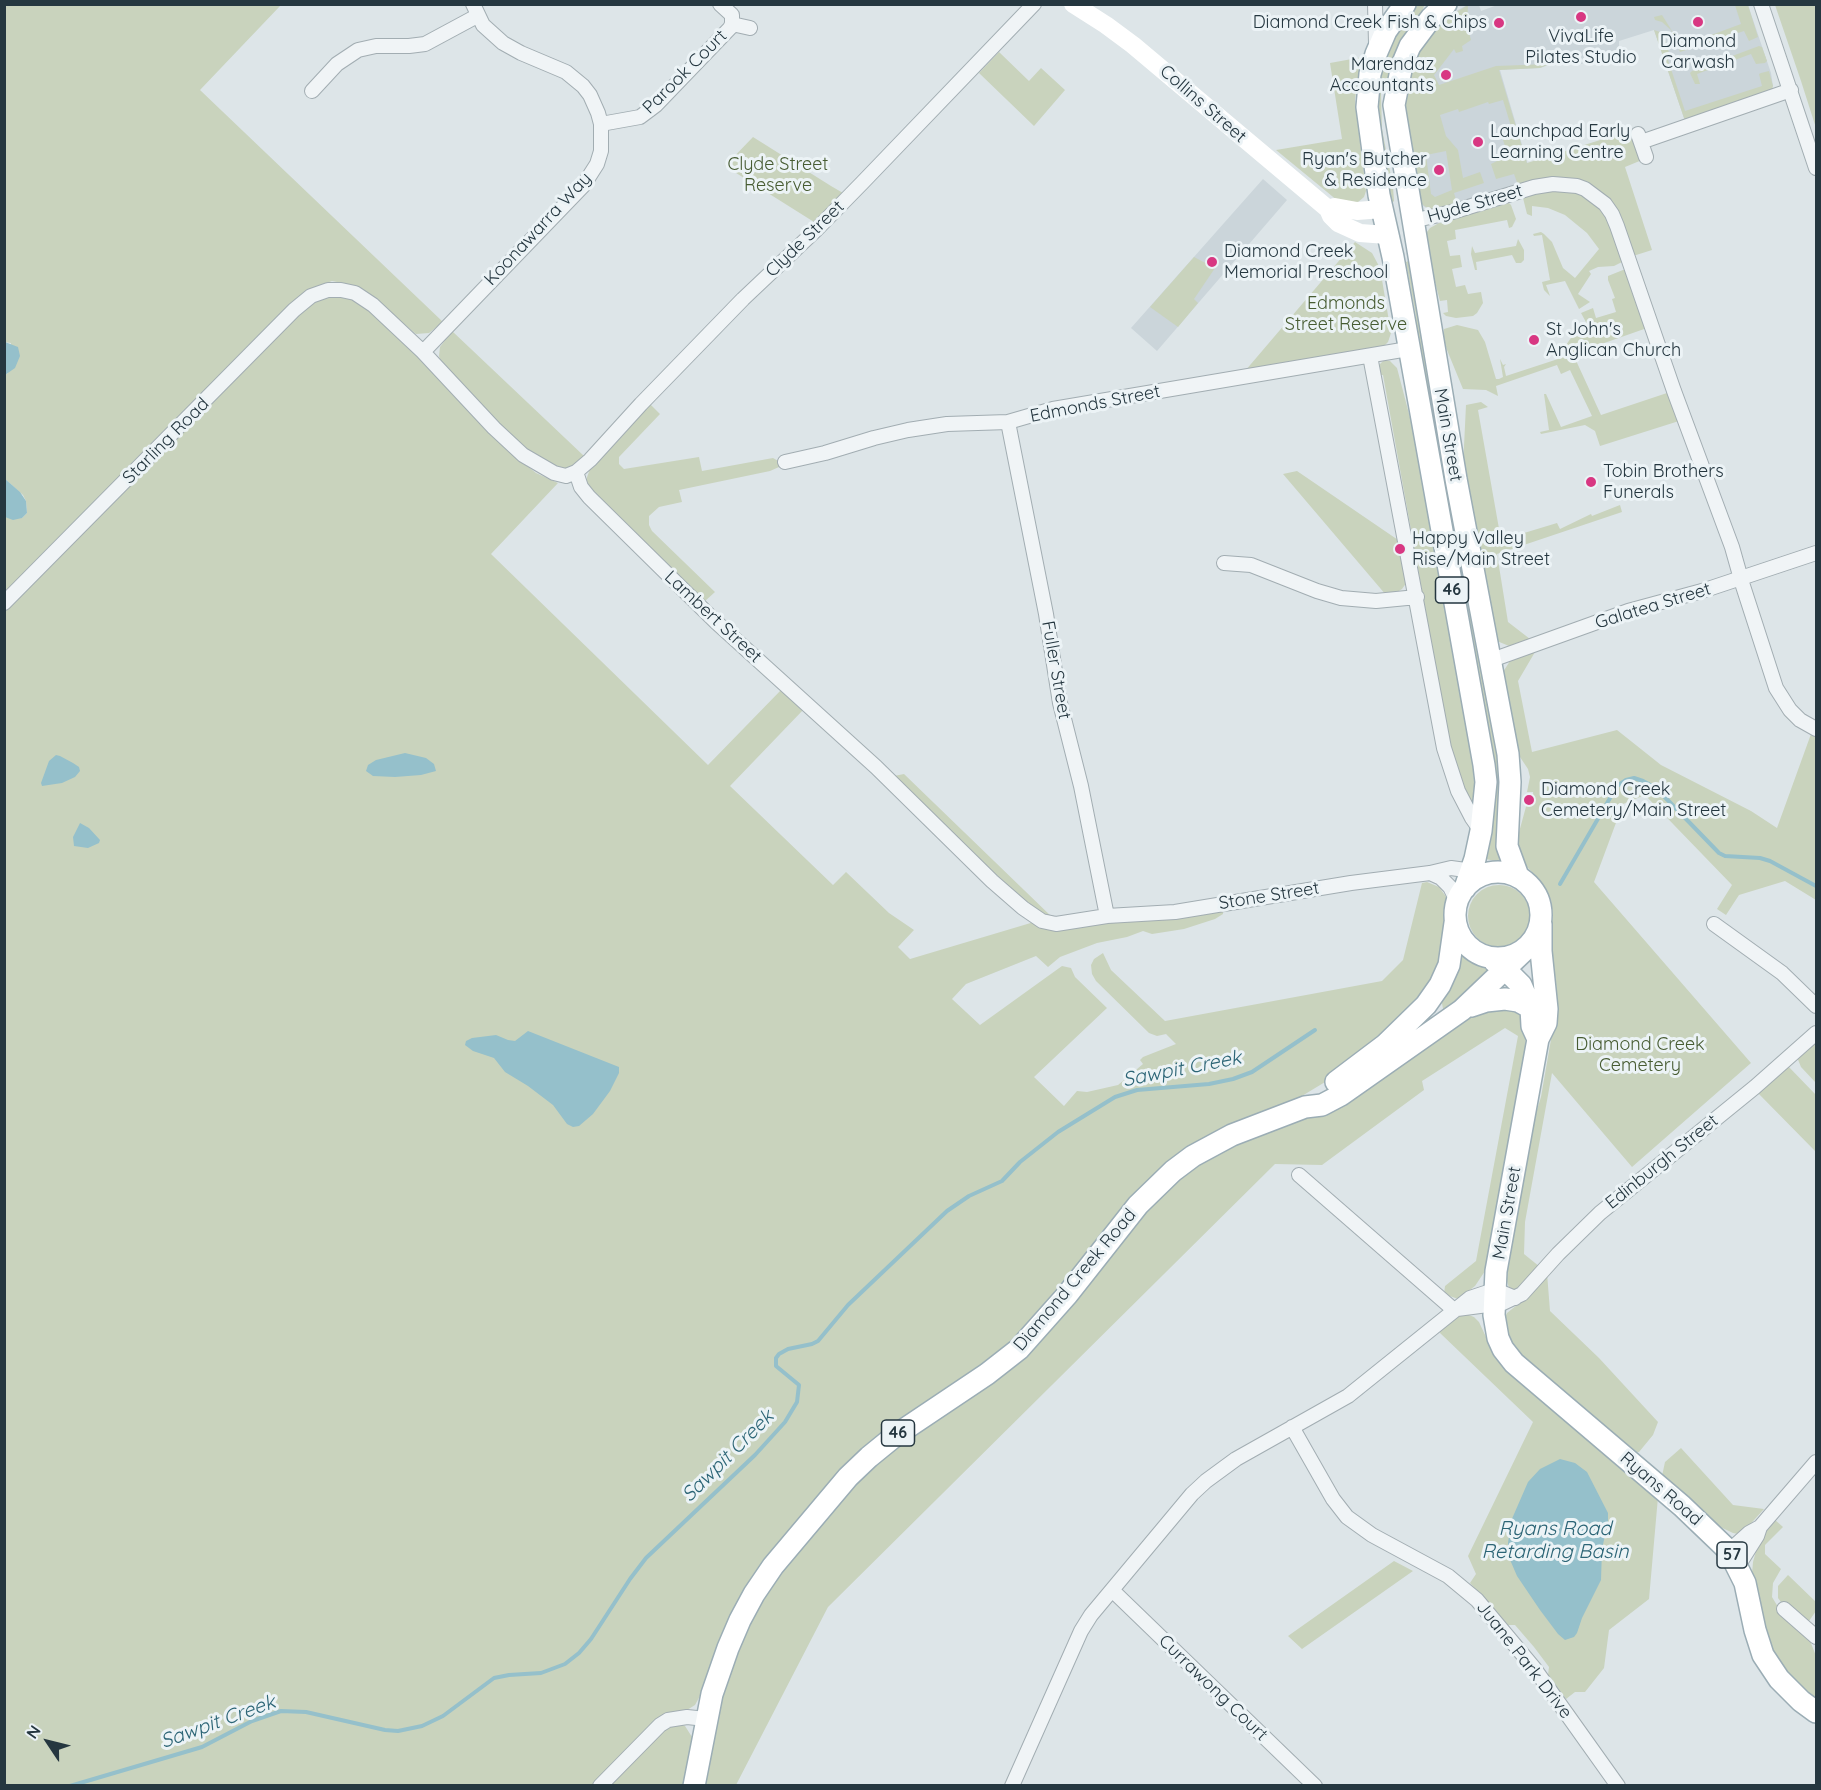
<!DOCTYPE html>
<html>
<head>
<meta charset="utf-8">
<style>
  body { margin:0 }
  #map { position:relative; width:1821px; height:1790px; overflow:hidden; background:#dde5e8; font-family:Quicksand,sans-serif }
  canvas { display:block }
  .frame { position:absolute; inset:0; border:6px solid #253740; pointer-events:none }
  .north { position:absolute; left:18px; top:1712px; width:60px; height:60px; -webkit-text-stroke:4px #ecf3f6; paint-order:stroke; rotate:305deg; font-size:16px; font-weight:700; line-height:24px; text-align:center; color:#253740 }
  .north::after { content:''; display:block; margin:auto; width:21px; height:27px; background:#253740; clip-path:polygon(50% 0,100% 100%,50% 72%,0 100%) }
</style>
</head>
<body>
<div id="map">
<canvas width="1821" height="1790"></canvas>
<div class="frame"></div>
<div class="north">N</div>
</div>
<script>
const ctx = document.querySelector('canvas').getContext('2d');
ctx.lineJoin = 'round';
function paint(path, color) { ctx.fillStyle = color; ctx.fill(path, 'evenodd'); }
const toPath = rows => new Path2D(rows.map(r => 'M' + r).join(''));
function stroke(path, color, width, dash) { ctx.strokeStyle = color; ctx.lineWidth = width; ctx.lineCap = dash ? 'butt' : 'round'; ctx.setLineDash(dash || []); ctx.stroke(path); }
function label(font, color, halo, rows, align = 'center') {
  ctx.font = font + ' Quicksand,sans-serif'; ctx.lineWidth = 6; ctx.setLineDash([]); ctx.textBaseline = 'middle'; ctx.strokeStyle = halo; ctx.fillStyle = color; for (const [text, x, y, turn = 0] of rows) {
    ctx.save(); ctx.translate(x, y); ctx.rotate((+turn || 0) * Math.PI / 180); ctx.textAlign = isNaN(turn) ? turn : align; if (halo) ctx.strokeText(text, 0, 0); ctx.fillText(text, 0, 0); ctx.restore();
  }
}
paint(toPath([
  [1469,4,1479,5,1481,11,1500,4,1748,5,1771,73,1773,86,1685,121,1654,30,1619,41,1619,52,1581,64,1578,55,1540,68,1500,70,1533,182,1513,186,1440,209,1429,209,1423,206,1406,106,1442,23,1456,11],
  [1263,179,1287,200,1157,351,1131,328]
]), '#cbd5da');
paint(toPath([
  [5,5,281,5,200,90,443,322,429,333,416,334,369,295,352,285,332,281,313,288,305,293,5,596,5,517,22,518,27,513,26,501,23,495,4,478,5,375,8,373,11,343,4,342],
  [1417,5,1424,6,1421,15,1381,94,1382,129,1393,187,1394,201,1392,203,1374,118,1383,57,1411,9],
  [1468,5,1467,25,1471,40,1462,46,1463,51,1456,53,1454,49,1434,75,1439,85,1496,66,1550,64,1540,68,1499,70,1527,163,1632,130,1642,160,1625,167,1652,250,1633,256,1617,213,1572,179,1554,179,1518,185,1514,174,1496,179,1491,164,1505,157,1502,147,1505,146,1502,137,1513,133,1503,100,1489,104,1488,102,1459,112,1458,109,1440,115,1446,136,1458,150,1463,178,1480,172,1484,183,1454,193,1457,203,1440,209,1429,209,1420,203,1406,118,1406,96,1411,72,1419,51,1434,31,1448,17],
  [1446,151,1452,190,1435,197,1431,194,1426,155],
  [1735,5,1748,5,1758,37,1749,41,1744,31,1680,52,1671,30,1662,22,1655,20,1654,17,1662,15,1672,31,1678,37,1695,41,1741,24],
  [1775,5,1816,5,1816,128,1801,81],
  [1654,30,1660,32,1664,36,1670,56,1667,57,1685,111,1762,86,1759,74,1761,73,1769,71,1773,86,1772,90,1685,121],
  [1759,46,1762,47,1767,61,1765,63,1756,64,1751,54,1697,74,1700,84,1695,84,1690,73,1692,71],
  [999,52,1029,81,1041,68,1065,90,1034,126,979,73],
  [1363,57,1357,82,1355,100,1366,191,1364,197,1357,203,1338,201,1276,150,1342,139,1330,63],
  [753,137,831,186,843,193,814,222,725,166],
  [1551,190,1581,192,1606,212,1624,261,1614,266,1598,267,1589,271,1591,274,1578,294,1590,302,1579,309,1565,281,1546,285,1550,296,1544,290,1542,282,1550,280,1542,235,1534,236,1533,234,1541,232,1544,234,1552,242,1563,268,1575,278,1599,249,1587,233,1565,215,1548,208,1532,206,1532,216,1527,214,1523,198],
  [1509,203,1511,205,1516,219,1512,227,1509,228,1507,220,1455,230,1456,239,1447,241,1450,256,1460,255,1462,267,1452,269,1456,287,1465,285,1468,294,1481,292,1483,303,1477,313,1473,316,1456,318,1446,316,1443,313,1448,312,1447,300,1440,301,1430,263,1425,237,1427,232,1430,228,1439,223],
  [1518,239,1524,250,1524,260,1521,263,1516,263,1512,255,1476,262,1477,270,1475,270,1471,254,1472,246,1475,253,1516,246],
  [1355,242,1372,253,1380,268,1391,333,1388,342,1382,348,1245,371],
  [1194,257,1215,268,1194,299,1198,303,1178,327,1150,307],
  [1411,260,1502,760,1499,862,1486,859,1490,844,1493,813,1419,364,1416,316,1406,262],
  [1623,270,1627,270,1647,328,1573,354,1601,415,1670,392,1679,421,1600,446,1595,431,1585,425,1541,434,1540,432,1549,430,1544,394,1546,394,1561,427,1592,416,1570,370,1561,374,1557,365,1496,386,1498,396,1486,390,1463,389,1447,350,1443,337,1444,329,1457,325,1478,330,1485,342,1496,379,1499,379,1503,377,1500,359,1503,365,1506,364,1504,367,1506,376,1558,359,1556,350,1564,348,1573,335,1583,338,1587,324,1581,313,1593,308,1596,318,1616,312,1612,299,1615,298,1608,280,1608,276],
  [336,297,355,300,368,307,425,363,505,448,536,473,558,483,491,554,708,765,781,690,804,709,730,786,833,885,846,872,889,913,914,930,898,947,910,959,1034,922,1166,920,1223,910,1223,914,1215,919,1184,929,1152,934,1143,931,1127,937,1097,943,1060,957,1048,967,1036,956,966,984,952,999,980,1025,1062,966,1071,968,1075,977,1107,1008,1034,1077,1064,1106,1077,1091,1087,1092,1118,1085,1143,1064,1140,1060,1143,1057,1176,1044,1166,1034,1157,1036,1149,1033,1096,981,1092,974,1091,965,1094,959,1103,953,1111,970,1165,1021,1382,981,1403,960,1422,883,1427,882,1439,887,1447,898,1442,960,1425,995,1335,1076,1292,1102,1225,1132,1025,1334,917,1412,723,1638,711,1662,701,1694,695,1705,687,1710,667,1714,592,1785,5,1786,5,610,204,411,295,317,317,300],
  [452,331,584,456,571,467,561,469,543,462,511,437,442,365,439,356,440,347],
  [1384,360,1390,361,1397,368,1414,433,1472,748,1475,798,1472,803,1465,793,1453,758,1441,696,1383,375,1379,375,1377,367],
  [1481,402,1488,407,1478,410,1501,540,1557,523,1560,529,1591,514,1592,516,1620,505,1622,512,1497,554,1508,622,1530,639,1509,646,1497,641,1463,467,1466,405],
  [650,404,660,414,619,457,619,464,624,469,699,457,702,471,773,458,780,462,779,467,770,471,679,490,682,502,659,507,649,516,649,525,652,531,715,592,704,602,592,492,586,480,590,469,617,442],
  [1297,471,1401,542,1407,582,1402,589,1394,594,1386,595,1283,474],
  [1535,652,1518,681,1532,752,1617,730,1661,765,1751,811,1777,828,1811,734,1816,736,1816,900,1785,881,1739,895,1726,915,1717,909,1732,885,1645,795,1623,804,1594,882,1751,1063,1632,1167,1552,1073,1525,1222,1524,1254,1540,1267,1526,1284,1515,1291,1509,1288,1507,1281,1508,1265,1530,1132,1541,1097,1557,1005,1556,980,1551,962,1550,936,1553,916,1551,900,1540,880,1525,865,1518,850,1518,836,1527,803,1534,802,1533,792,1527,792,1530,777,1528,769,1518,754,1503,672,1510,661],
  [904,774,1054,919,1041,915,978,860,894,776],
  '1468 916a31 31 0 1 1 62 0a31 31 0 1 1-62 0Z',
  [1461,956,1491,971,1444,1014,1441,998,1458,971],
  [1490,1007,1520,1010,1527,1026,1524,1059,1487,1268,1475,1286,1458,1299,1444,1294,1445,1286,1476,1261,1518,1036,1505,1028,1422,1081,1424,1090,1322,1165,1275,1164,828,1607,736,1785,702,1786,718,1705,741,1640,769,1585,872,1464,959,1402,1193,1165,1466,1017],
  [1816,1040,1816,1083,1801,1067,1797,1057],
  [1787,1065,1816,1095,1816,1150,1815,1151,1756,1091],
  [1547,1273,1550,1311,1599,1358,1658,1422,1653,1435,1639,1452,1634,1453,1532,1369,1509,1343,1505,1317,1507,1313,1527,1297],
  [1466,1314,1474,1317,1479,1322,1492,1350,1658,1497,1649,1599,1609,1630,1604,1668,1585,1692,1575,1692,1566,1699,1548,1675,1549,1667,1534,1647,1515,1625,1508,1625,1470,1583,1476,1574,1468,1556,1533,1422,1440,1333,1441,1326,1457,1316],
  [1681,1448,1733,1505,1764,1509,1745,1530,1738,1534,1733,1533,1716,1525,1662,1476,1665,1462],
  [1774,1519,1783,1527,1765,1545,1765,1554,1781,1569,1773,1583,1772,1597,1778,1607,1809,1638,1816,1656,1816,1704,1791,1682,1767,1642,1752,1574,1753,1562,1758,1544],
  [1394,1561,1413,1571,1302,1649,1288,1636],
  [1788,1575,1816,1602,1816,1611,1809,1621,1805,1621,1784,1606,1778,1598,1778,1586],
  [677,1723,685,1726,692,1737,686,1785,609,1786,664,1729]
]), '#c9d3bd');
paint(toPath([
  [5,342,18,347,20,356,15,368,5,375],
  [4,478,20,492,26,501,27,513,22,518,13,520,5,517],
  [405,753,426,758,434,764,436,771,421,775,395,777,373,776,366,771,368,765,376,760],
  [56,755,60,756,73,763,79,767,80,771,75,777,62,783,42,786,41,783,49,761],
  [80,823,89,828,100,840,99,843,88,848,74,846,73,837],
  [528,1031,619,1067,619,1073,610,1091,593,1114,579,1126,573,1127,567,1124,553,1105,528,1086,505,1072,494,1058,473,1051,465,1045,466,1041,472,1038,496,1035,508,1040,515,1041],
  [1560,1459,1575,1463,1587,1472,1608,1513,1608,1522,1602,1549,1601,1580,1582,1618,1577,1633,1574,1637,1565,1640,1558,1634,1540,1610,1517,1576,1508,1555,1508,1543,1511,1521,1528,1482,1540,1469]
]), '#95c0cb');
stroke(toPath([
  [1560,884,1617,786,1626,780,1634,778,1643,781,1656,788,1719,853,1725,856,1760,858,1770,861,1816,886],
  [70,1786,202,1747,252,1721,281,1711,306,1712,385,1730,398,1731,422,1726,443,1716,494,1678,509,1675,541,1673,565,1664,579,1653,591,1639,630,1579,646,1558,755,1455,785,1422,797,1402,799,1385,776,1366,776,1358,779,1354,788,1349,812,1344,818,1341,848,1305,947,1211,969,1196,1002,1181,1020,1162,1058,1132,1115,1097,1137,1090,1209,1084,1233,1079,1252,1072,1315,1030]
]), '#95c0cb', 4);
const street = toPath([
  [1375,4,1376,43],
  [1761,4,1816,168],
  [732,24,750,28],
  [312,91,337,64,358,50,376,46,409,46,425,44,477,16],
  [601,124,640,117,656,105,730,28,732,24,732,15,720,4],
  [1638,134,1646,157],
  [1641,142,1791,90],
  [1412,221,1452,212,1534,187,1553,184,1577,186,1585,189,1605,204,1612,214,1617,226,1674,391,1732,547,1743,586,1776,688,1790,710,1800,720,1816,729],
  [423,352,583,186,597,164,601,151,601,124,598,113,590,95,583,86,566,72,521,53,503,43,483,25,473,4],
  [1370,356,1444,748,1458,791,1472,818,1481,831],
  [1008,422,1046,614,1060,703,1081,786,1107,916],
  [785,462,825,453,874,438,908,430,947,424,1008,422,1053,409,1408,349],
  [576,472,581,487,589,497,716,622,876,767,992,881,1023,908,1042,921,1056,924,1107,916,1175,912,1351,883,1430,873,1451,868,1487,873],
  [1224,563,1251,565,1317,591,1341,598,1376,601,1417,597],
  [4,603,294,310,311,296,328,290,341,290,355,293,373,305,423,352,494,428,523,455,554,473,566,476,576,472,590,460,641,404,743,299,816,230,863,182,1034,4],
  [1489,661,1628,611,1702,591,1816,553],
  [1430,873,1441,878,1450,887,1454,895,1456,907],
  [1714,924,1782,973,1816,1006],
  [1299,1175,1454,1310],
  [1457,1309,1503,1303,1522,1294,1558,1254,1600,1213,1755,1087,1816,1033],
  [1292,1427,1333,1499,1347,1517,1372,1535,1448,1576,1477,1600,1534,1668,1618,1786],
  [1729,1551,1749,1533,1760,1527,1816,1462],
  [1738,1566,1757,1536,1760,1527],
  [1112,1590,1315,1786],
  [1784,1609,1816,1637],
  [600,1786,660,1725,668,1720,687,1717,706,1719],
  [1012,1786,1081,1631,1091,1615,1192,1494,1206,1481,1236,1459,1348,1396,1470,1298,1488,1292,1503,1293,1515,1298]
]);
const primary = toPath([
  [1405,4,1386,31,1376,54,1370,74,1367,107,1379,195,1393,257,1484,765,1486,782,1481,831,1475,859,1465,888],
  [1446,4,1431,18,1410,46,1402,65,1394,105,1456,479,1508,754,1510,782,1507,846,1518,876],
  '1455 915a43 43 0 1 1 86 0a43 43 0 1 1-86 0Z',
  [1541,924,1541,951,1547,1009,1546,1023,1538,1039,1496,1271,1494,1315,1498,1338,1503,1349,1514,1363,1682,1506,1729,1551,1745,1583,1755,1630,1763,1655,1779,1679,1801,1701,1816,1712],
  [1495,962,1506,970,1521,985,1531,1008,1532,1026,1538,1039],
  [1471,1006,1486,1001,1505,999,1518,1001,1531,1008],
  [1336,1082,1385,1045,1426,1005,1440,985,1449,965,1455,923],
  [694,1786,712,1694,728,1648,740,1620,754,1594,773,1566,848,1477,869,1457,896,1435,987,1374,1019,1349,1067,1295,1138,1205,1173,1171,1193,1156,1232,1135,1305,1107,1322,1105,1341,1095,1462,1010,1527,948]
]);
stroke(street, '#a2adb2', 16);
stroke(primary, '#9badb5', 24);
stroke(street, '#f0f4f6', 14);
stroke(toPath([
  [1073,4,1106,25,1133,45,1328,209,1331,216,1338,223,1360,233,1387,235],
  [1328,209,1335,207,1357,211,1382,209]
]), '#fff', 18);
stroke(primary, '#fff', 21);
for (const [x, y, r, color] of [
  [1581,17,6,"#d83782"],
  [1698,22,6,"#d83782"],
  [1499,23,6,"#d83782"],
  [1446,75,6,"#d83782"],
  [1478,142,6,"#d83782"],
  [1439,170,6,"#d83782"],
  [1212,262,6,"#d83782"],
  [1534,340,6,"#d83782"],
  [1591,482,6,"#d83782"],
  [1400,549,6,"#d83782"],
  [1529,800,6,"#d83782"]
]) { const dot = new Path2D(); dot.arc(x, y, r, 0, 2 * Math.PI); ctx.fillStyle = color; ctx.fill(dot); stroke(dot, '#ecf3f6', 2); }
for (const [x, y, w] of [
  [1452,590,33],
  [898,1433,33],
  [1732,1555,30]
]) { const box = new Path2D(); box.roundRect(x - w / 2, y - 13, w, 26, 4.5); ctx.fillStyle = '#ecf3f6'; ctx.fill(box); stroke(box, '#253740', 1.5); }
label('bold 16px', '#253740', null, [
  ["46",1452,590],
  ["46",898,1433],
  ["57",1732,1555]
]);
label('18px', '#253740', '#ecf3f6', [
  ["Diamond Creek Fish & Chips",1487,23,"right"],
  ["VivaLife",1581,37,"center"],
  ["Pilates Studio",1581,58,"center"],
  ["Diamond",1698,42,"center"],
  ["Carwash",1698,63,"center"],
  ["Marendaz",1434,65,"right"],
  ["Accountants",1434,86,"right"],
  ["Launchpad Early",1490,132],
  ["Learning Centre",1490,153],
  ["Ryan's Butcher",1427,160,"right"],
  ["& Residence",1427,181,"right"],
  ["Diamond Creek",1224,252],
  ["Memorial Preschool",1224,273],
  ["St John's",1546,330],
  ["Anglican Church",1546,351],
  ["Tobin Brothers",1603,472],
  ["Funerals",1603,493],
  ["Happy Valley",1412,539],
  ["Rise/Main Street",1412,560],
  ["Diamond Creek",1541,790],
  ["Cemetery/Main Street",1541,811]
], 'left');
label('18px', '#253740', '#ecf3f6', [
  ["Parook Court",685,72,-45],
  ["Collins Street",1203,104,41],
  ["Hyde Street",1475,204,-16],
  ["Koonawarra Way",538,229,-47],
  ["Clyde Street",805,239,-44],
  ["Edmonds Street",1095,404,-11],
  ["Main Street",1448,435,80],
  ["Starling Road",166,441,-45],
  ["Galatea Street",1653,606,-17],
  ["Lambert Street",713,617,43],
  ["Fuller Street",1056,670,80],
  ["Stone Street",1269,896,-9],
  ["Edinburgh Street",1662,1162,-39],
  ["Main Street",1507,1213,-80],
  ["Diamond Creek Road",1075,1280,-50],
  ["Ryans Road",1661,1489,41],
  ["Juane Park Drive",1524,1660,52],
  ["Currawong Court",1213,1688,44]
]);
label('18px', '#475c32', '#ecf3f6', [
  ["Clyde Street",778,165],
  ["Reserve",778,186],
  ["Edmonds",1346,304],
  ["Street Reserve",1346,325],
  ["Diamond Creek",1640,1045],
  ["Cemetery",1640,1066]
]);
label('italic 20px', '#2c6576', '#ecf3f6', [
  ["Sawpit Creek",1182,1069,-11],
  ["Sawpit Creek",728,1456,-45],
  ["Ryans Road",1555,1529],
  ["Retarding Basin",1555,1552],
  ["Sawpit Creek",218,1722,-20]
]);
</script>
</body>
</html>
